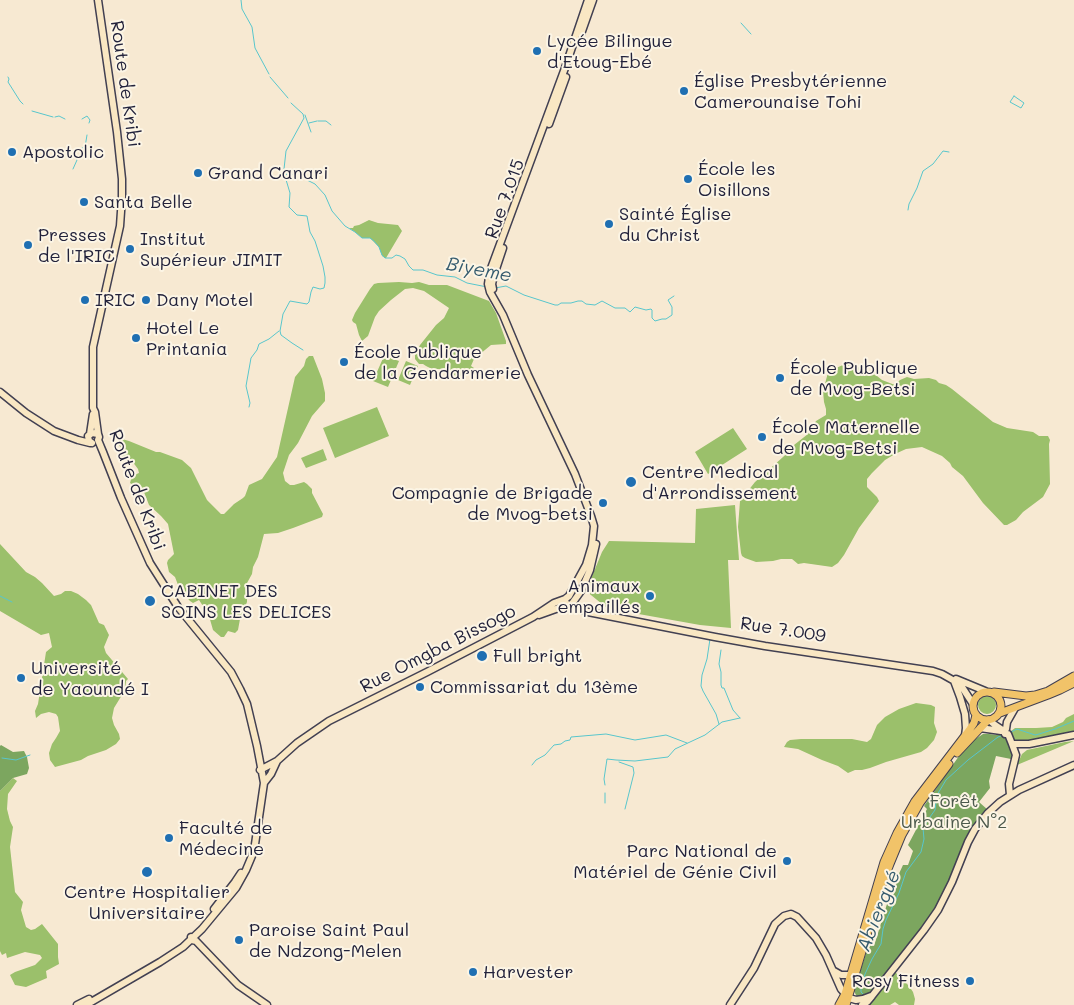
<!DOCTYPE html>
<html>
<head>
<meta charset="utf-8">
<style>
  body { margin:0 }
  canvas { display:block; background:#f7e9d2 }
</style>
</head>
<body>
<canvas width="1074" height="1005"></canvas>
<script>
const ctx = document.querySelector('canvas').getContext('2d');
ctx.lineJoin = 'round';
function paint(path, color) { ctx.fillStyle = color; ctx.fill(path, 'evenodd'); }
const toPath = rows => new Path2D(rows.map(r => 'M' + r).join(''));
function stroke(path, color, width, dash) { ctx.strokeStyle = color; ctx.lineWidth = width; ctx.lineCap = dash ? 'butt' : 'round'; ctx.setLineDash(dash || []); ctx.stroke(path); }
function label(font, color, halo, rows, align = 'center') {
  ctx.font = font + ' Mali,sans-serif'; ctx.lineWidth = 4; ctx.setLineDash([]); ctx.textBaseline = 'middle'; ctx.strokeStyle = halo; ctx.fillStyle = color; for (const [text, x, y, turn = 0] of rows) {
    ctx.save(); ctx.translate(x, y); ctx.rotate((+turn || 0) * Math.PI / 180); ctx.textAlign = isNaN(turn) ? turn : align; if (halo) ctx.strokeText(text, 0, 0); ctx.fillText(text, 0, 0); ctx.restore();
  }
}
paint(toPath([
  [369,220,378,223,398,225,402,231,386,258,385,258,382,256,379,247,370,238,362,238,355,232,349,228,353,228,354,226,359,225],
  [399,282,412,283,419,282,429,285,447,285,489,301,496,313,506,341,506,344,491,345,474,359,471,366,474,368,468,375,457,376,450,374,439,369,432,369,426,366,423,364,419,364,415,359,415,355,420,345,436,325,444,318,449,308,424,291,413,288,405,289,391,300,379,311,375,317,368,336,362,341,359,335,356,324,353,322,352,320,355,313,370,289,374,284,378,283],
  [309,356,313,356,322,379,325,393,325,401,312,416,298,443,289,455,283,473,285,481,290,485,294,485,304,482,307,484,312,489,312,493,323,514,322,517,293,528,278,533,264,534,258,557,253,567,252,574,247,583,247,602,240,619,238,630,235,633,228,631,224,637,221,637,213,630,209,616,201,603,199,600,193,603,190,601,180,590,175,577,169,572,167,563,168,560,174,554,168,524,161,516,149,505,144,492,142,489,139,486,133,485,130,483,132,476,139,473,138,469,132,461,124,461,122,458,123,451,119,445,119,440,122,439,129,441,156,452,160,452,182,460,191,468,207,500,221,514,224,514,234,504,243,498,245,496,249,485,262,479,277,457,295,377,304,366,306,359],
  [384,356,399,361,388,387,373,381],
  [406,361,418,366,410,385,398,380],
  [843,365,850,365,864,369,877,376,882,380,895,385,900,380,907,377,914,379,929,378,936,380,939,383,946,385,952,389,993,422,1007,428,1033,432,1039,436,1048,436,1050,440,1049,444,1050,484,1043,497,1023,512,1016,520,1007,525,1004,525,983,503,963,476,952,467,950,463,942,456,922,447,906,449,895,454,885,460,872,473,867,479,867,487,877,497,879,501,859,528,844,555,838,563,832,567,804,563,798,564,792,559,781,559,773,561,756,562,745,558,742,556,741,553,738,527,740,501,755,482,792,449,794,445,808,434,816,421,826,415,826,409,824,402,823,391,829,369,836,368],
  [377,407,389,436,335,458,323,428],
  [733,428,747,449,708,474,695,452],
  [323,449,327,460,306,468,301,458],
  [735,505,739,560,728,560,731,628,700,625,633,613,633,611,607,608,586,591,602,552,609,541,695,543,696,509],
  [0,544,26,572,35,577,42,583,54,596,61,594,65,591,71,591,78,594,86,600,91,605,99,623,104,625,109,635,104,647,106,653,128,679,126,681,125,690,114,708,112,718,114,725,119,734,120,739,116,744,106,750,88,756,81,760,55,767,50,760,49,753,52,744,56,738,60,731,58,717,56,714,49,712,41,714,36,718,35,711,38,704,46,652,52,647,49,633,41,635,0,611],
  '978 705a9 9 0 1 1 18 0a9 9 0 1 1-18 0Z',
  [916,703,931,705,935,707,934,723,937,732,934,740,927,748,921,752,886,762,870,768,862,770,855,770,848,773,838,766,822,760,798,749,784,747,787,742,790,740,801,739,852,739,867,742,871,739,877,725,885,717,899,709],
  [1074,714,1074,735,1012,744,1011,731,1015,728,1036,728,1052,727,1063,722,1066,718],
  [1074,741,1017,765,1022,754,1027,750,1065,742],
  [13,778,17,781,8,794,7,809,10,821,13,827,10,847,15,892,23,902,21,910,26,927,31,930,35,929,42,924,58,944,58,957,59,964,46,971,47,978,26,987,15,985,10,975,15,972,35,965,42,958,40,955,25,952,7,958,6,953,2,955,0,951,0,791],
  [893,970,909,986,913,992,915,999,914,1005,899,1005,895,1002,890,1005,867,1005]
]), '#9bc06b');
paint(toPath([
  [1011,731,1014,740,1012,747,1014,758,1011,759,996,756,989,781,990,788,979,802,988,810,941,900,923,927,901,956,878,983,866,996,857,997,854,991,869,944,874,946,891,891,903,865,908,865,913,851,908,845,927,809,924,806,959,756,974,740,983,734,989,734,996,735],
  [1,745,13,752,24,751,27,757,29,768,27,774,13,778,0,791,0,746]
]), '#7ca65f');
stroke(toPath([
  [241,0,242,9,252,27,255,48,269,74],
  [741,23,751,34],
  [8,77,9,79,8,82,20,101,23,104],
  [270,77,288,98],
  [1014,96,1024,103,1021,108,1010,102,1014,96],
  [32,111,53,117],
  [305,115,311,132],
  [55,117,59,116,65,119],
  [82,119,87,116,90,120,89,123],
  [318,121,326,121,331,125],
  [309,123,317,121],
  [73,169,77,160,75,151,85,147,87,135],
  [284,169,286,151,304,118,303,114,291,103],
  [908,210,909,204,917,188,923,171,933,164,943,151,949,152],
  [495,288,506,286,524,295,555,305,558,305,561,303,571,303,578,301,582,301,586,304,595,305,602,301,615,308,625,308,630,312,635,307,646,310,651,309,652,310,652,318,655,321,662,319,666,319,672,315,672,307,668,300,674,296],
  [303,350,292,343,281,335,280,331,283,314,290,301,307,304,309,302,311,292,313,287,320,289,324,288,325,283,325,277,323,266,315,241,310,232,307,216,297,215,289,207,290,193,284,173,288,175,301,173,304,176,307,180,315,184,325,195,332,211,345,226,355,232,362,238,370,238,374,241,379,247,382,255,385,258,392,258,396,255,400,256,405,259,409,266,413,270,423,270,437,275,455,277,467,283,487,287],
  [249,407,250,403,246,386,251,358,257,350,259,344,269,339,279,331],
  [0,596,12,602],
  [710,639,707,659,702,675,701,686,703,691,716,714,719,724],
  [721,650,719,664,721,672,721,685,722,688,724,688,733,710,740,718],
  [1009,733,1017,729,1035,735,1039,734,1055,729,1074,721],
  [2,758,16,760,30,755],
  [619,762,633,767,634,773,625,809],
  [532,765,536,760,545,755,554,745,561,744,565,741,570,740,571,737,606,734,635,740,666,735,687,743],
  [605,785,604,779,607,759,616,760,635,761,668,757,675,749,705,735,722,722,740,718],
  [605,803,605,793],
  [864,995,861,992,861,988,865,974,872,959,881,944,883,929,886,920,899,893,906,872,921,852,924,839,923,828,930,817,935,810,937,795,946,780,968,760,998,737,1003,735]
]), '#58c6cc', 1);
const secondary = toPath([
  [581,34,593,0],
  [549,124,566,77],
  [493,289,492,284,494,275,503,248],
  [0,392,26,413,54,431,78,440,90,443],
  [90,434,93,414],
  [92,443,89,441,88,436,92,433,98,434],
  [565,599,566,604,571,605,581,591,590,570,596,544],
  [570,606,588,612,715,637,765,646,933,671,942,674,958,683,962,687,973,704],
  [539,615,567,605],
  [956,679,985,691],
  [954,681,960,697,965,714,966,728,965,736],
  [989,720,995,725,1004,731,1005,734,1008,734,1012,744,1029,744,1074,735],
  [980,728,1001,731],
  [1006,729,1007,722,1015,708],
  [260,770,277,761,297,743,329,721,427,672,533,617,554,603,565,599,569,596,586,565,592,545,594,526,591,516,575,474,528,375,503,315,490,292,488,284,490,271,565,68,588,0],
  [264,783,271,774,277,761],
  [1010,795,1009,784,1016,755,1012,744],
  [214,909,235,882,241,873],
  [191,937,192,940,196,941,238,985,267,1005],
  [834,971,841,975,850,975],
  [77,1005,89,999],
  [86,1005,160,962,183,947,202,929,236,888,246,870,254,851,264,783,257,746,247,704,240,689,231,672,178,607,150,563,121,498,103,452,98,440,99,437,98,434,95,412,93,408,93,347,120,226,122,197,122,179,117,132,98,0],
  [730,1005,754,968,775,924,784,916,791,914,797,917,816,938,826,955,841,989,849,998,856,1000,863,999,871,996],
  [862,1005,867,1002,872,996,924,930,938,910,952,882,968,842,975,829,988,813,1000,802,1019,790,1074,765]
]);
const primary = toPath([
  '973 706a14 14 0 1 1 28 0a14 14 0 1 1-28 0Z',
  [994,692,1026,696,1035,695,1048,691,1074,676],
  [1000,713,1048,695,1060,690,1074,683],
  [957,753,988,720],
  [839,1005,845,994,884,862,897,833,915,801,970,729,974,723,976,715],
  [846,1005,882,885,890,864,902,835,920,803,949,764]
]);
stroke(secondary, '#424052', 9);
stroke(primary, '#424052', 9);
stroke(secondary, '#f9e7c3', 6);
stroke(primary, '#f1c369', 7);
for (const [x, y, r, color] of [
  [537,51,5,"#1f6fb2"],
  [684,91,5,"#1f6fb2"],
  [12,152,5,"#1f6fb2"],
  [198,173,5,"#1f6fb2"],
  [688,179,5,"#1f6fb2"],
  [84,202,5,"#1f6fb2"],
  [609,224,5,"#1f6fb2"],
  [28,245,5,"#1f6fb2"],
  [130,249,5,"#1f6fb2"],
  [85,300,5,"#1f6fb2"],
  [146,300,5,"#1f6fb2"],
  [136,338,5,"#1f6fb2"],
  [344,362,5,"#1f6fb2"],
  [780,378,5,"#1f6fb2"],
  [762,437,5,"#1f6fb2"],
  [631,482,6,"#1f6fb2"],
  [603,503,5,"#1f6fb2"],
  [650,596,5,"#1f6fb2"],
  [150,601,6,"#1f6fb2"],
  [482,656,6,"#1f6fb2"],
  [21,678,5,"#1f6fb2"],
  [420,687,5,"#1f6fb2"],
  [169,838,5,"#1f6fb2"],
  [787,861,5,"#1f6fb2"],
  [147,872,6,"#1f6fb2"],
  [239,940,5,"#1f6fb2"],
  [473,972,5,"#1f6fb2"],
  [970,981,5,"#1f6fb2"]
]) { const dot = new Path2D(); dot.arc(x, y, r, 0, 2 * Math.PI); ctx.fillStyle = color; ctx.fill(dot); stroke(dot, '#fcf5e5', 2); }
label('18px', '#22223b', '#fcf5e5', [
  ["Lycée Bilingue",547,41],
  ["d'Etoug-Ebé",547,62],
  ["Église Presbytérienne",694,81],
  ["Camerounaise Tohi",694,102],
  ["Apostolic",22,152],
  ["École les",698,169],
  ["Oisillons",698,190],
  ["Grand Canari",208,173],
  ["Santa Belle",94,202],
  ["Sainté Église",619,214],
  ["du Christ",619,235],
  ["Presses",38,235],
  ["de l'IRIC",38,256],
  ["Institut",140,239],
  ["Supérieur JIMIT",140,260],
  ["IRIC",95,300],
  ["Dany Motel",156,300],
  ["Hotel Le",146,328],
  ["Printania",146,349],
  ["École Publique",354,352],
  ["de la Gendarmerie",354,373],
  ["École Publique",790,368],
  ["de Mvog-Betsi",790,389],
  ["École Maternelle",772,427],
  ["de Mvog-Betsi",772,448],
  ["Centre Medical",642,472],
  ["d'Arrondissement",642,493],
  ["Compagnie de Brigade",593,493,"right"],
  ["de Mvog-betsi",593,514,"right"],
  ["Animaux",640,586,"right"],
  ["empaillés",640,607,"right"],
  ["CABINET DES",161,591],
  ["SOINS LES DELICES",161,612],
  ["Full bright",493,656],
  ["Université",31,668],
  ["de Yaoundé I",31,689],
  ["Commissariat du 13ème",430,687],
  ["Faculté de",179,828],
  ["Médecine",179,849],
  ["Parc National de",777,851,"right"],
  ["Matériel de Génie Civil",777,872,"right"],
  ["Centre Hospitalier",147,892,"center"],
  ["Universitaire",147,913,"center"],
  ["Paroise Saint Paul",249,930],
  ["de Ndzong-Melen",249,951],
  ["Harvester",483,972],
  ["Rosy Fitness",960,981,"right"]
], 'left');
label('18px', '#22223b', '#fcf5e5', [
  ["Route de Kribi",125,84,82],
  ["Rue 7.015",505,199,-70],
  ["Route de Kribi",137,490,69],
  ["Rue 7.009",783,630,9],
  ["Rue Omgba Bissogo",438,649,-27]
]);
label('18px', '#4c594c', '#fcf5e5', [
  ["Forêt",954,801],
  ["Urbaine N°2",954,822]
]);
label('italic 19px', '#355b6e', '#fcf5e5', [
  ["Biyeme",479,270,11],
  ["Abiergué",879,911,-68]
]);
</script>
</body>
</html>
